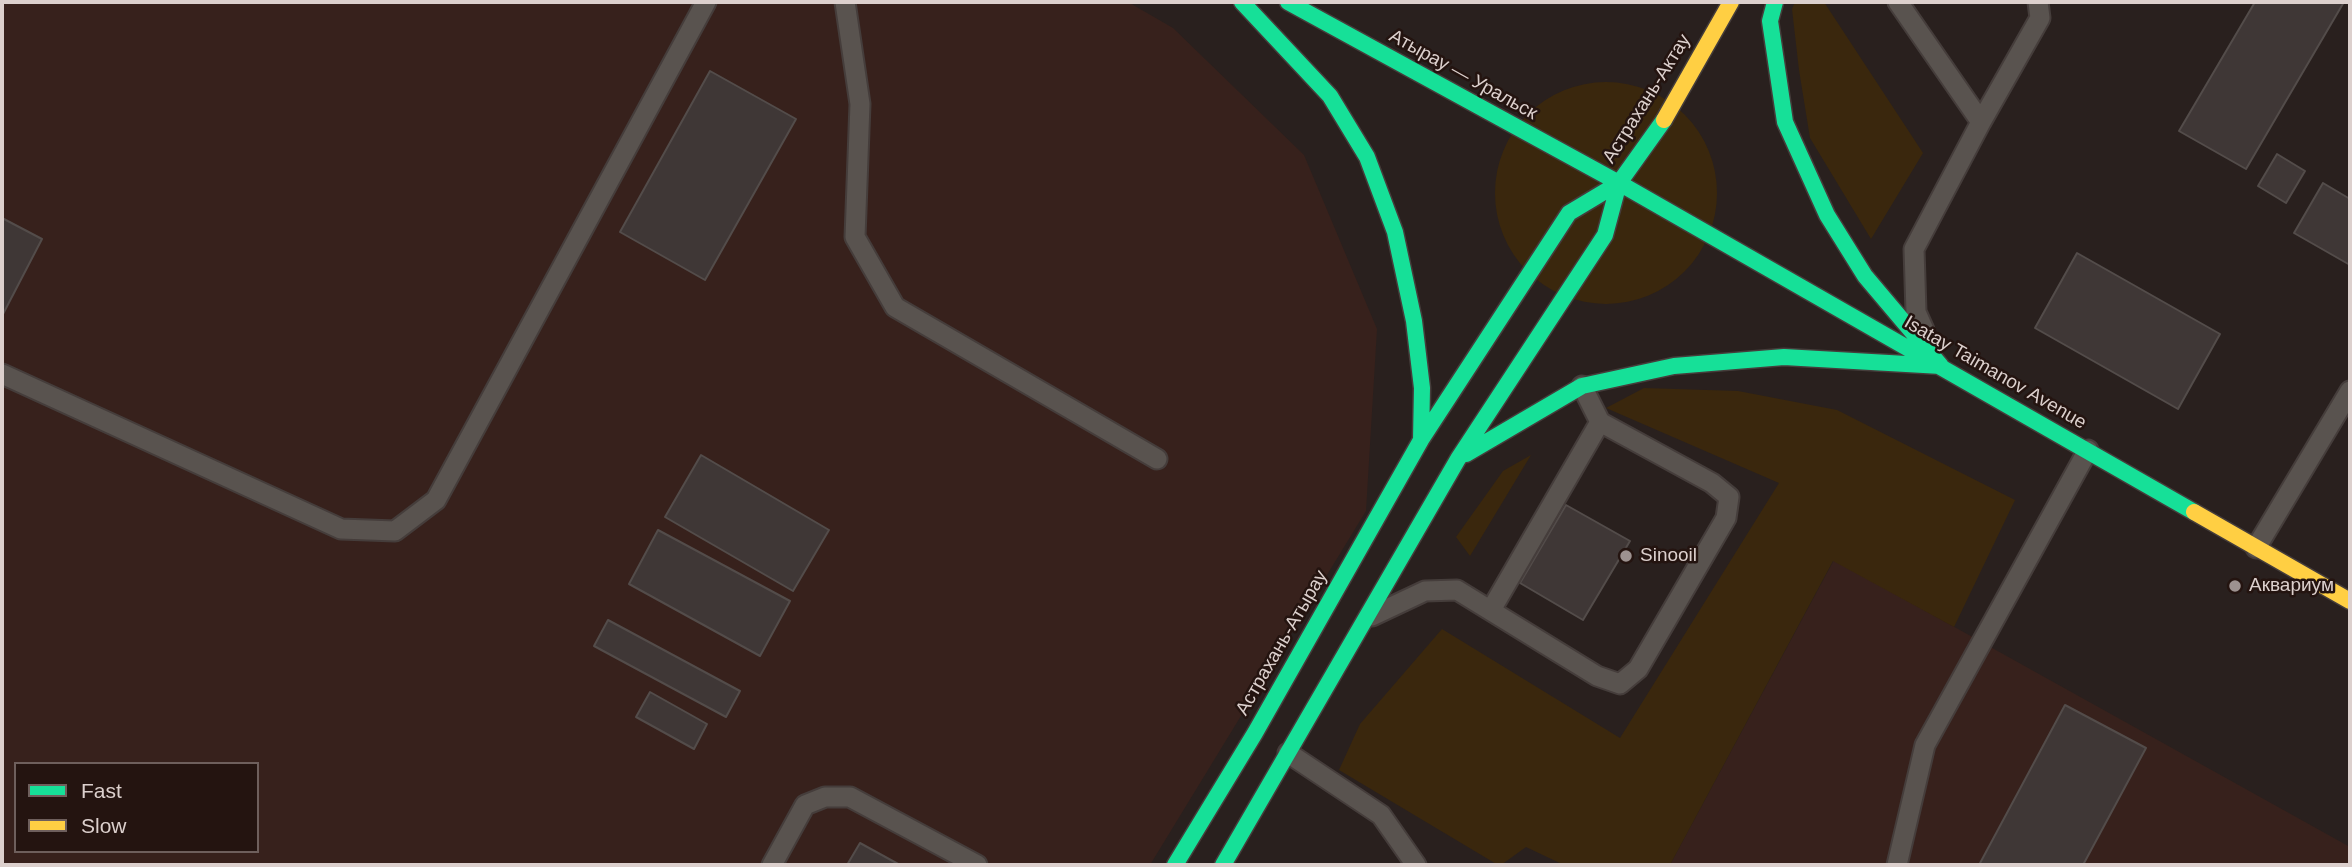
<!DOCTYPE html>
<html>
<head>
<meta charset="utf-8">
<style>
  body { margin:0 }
  #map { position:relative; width:2352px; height:867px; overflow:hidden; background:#29201e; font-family:Arial,sans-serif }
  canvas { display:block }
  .frame { position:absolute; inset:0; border:4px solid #dcd0cd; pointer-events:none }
  .legend { position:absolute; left:14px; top:762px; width:245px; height:91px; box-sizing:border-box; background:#241410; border:2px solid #6e5f5c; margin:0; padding:9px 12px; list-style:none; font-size:21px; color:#dcd0cd }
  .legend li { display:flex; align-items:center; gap:14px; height:35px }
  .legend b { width:35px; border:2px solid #6e5f5c }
</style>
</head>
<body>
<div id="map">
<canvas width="2352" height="867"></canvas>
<div class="frame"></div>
<ul class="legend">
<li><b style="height:9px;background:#16e098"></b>Fast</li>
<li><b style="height:9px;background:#ffcf43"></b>Slow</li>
</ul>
</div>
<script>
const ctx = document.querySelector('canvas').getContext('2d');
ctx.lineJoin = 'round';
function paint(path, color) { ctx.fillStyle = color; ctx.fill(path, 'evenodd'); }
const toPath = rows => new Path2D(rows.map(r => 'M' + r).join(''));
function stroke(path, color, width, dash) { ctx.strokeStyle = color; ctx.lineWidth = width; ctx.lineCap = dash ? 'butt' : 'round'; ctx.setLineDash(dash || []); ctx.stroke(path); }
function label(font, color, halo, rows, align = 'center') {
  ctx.font = font + ' Arial,sans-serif'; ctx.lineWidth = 5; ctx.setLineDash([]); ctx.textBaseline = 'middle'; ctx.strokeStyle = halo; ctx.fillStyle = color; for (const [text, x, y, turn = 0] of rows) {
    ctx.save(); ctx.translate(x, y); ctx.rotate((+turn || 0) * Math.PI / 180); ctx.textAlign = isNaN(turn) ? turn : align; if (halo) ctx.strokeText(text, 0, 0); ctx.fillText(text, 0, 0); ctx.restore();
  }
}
paint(toPath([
  [2,2,1128,2,1173,28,1304,155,1377,329,1366,511,1150,865,2,865],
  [16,764,257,764,257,851,16,851],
  [1834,560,2350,847,2350,865,1670,865]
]), '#37211c');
paint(toPath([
  [1795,2,1824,2,1923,153,1871,239,1810,138,1799,70,1792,9],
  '1495 193a111 111 0 1 1 222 0a111 111 0 1 1-222 0Z',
  [1644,388,1738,391,1837,410,2015,500,1954,627,1833,561,1670,865,1564,865,1526,847,1501,865,1498,865,1339,770,1360,724,1442,629,1620,738,1779,483,1606,408],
  [1531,455,1470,556,1456,537,1503,471]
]), '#3a270d');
const building = toPath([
  [2255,2,2344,2,2246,169,2179,131,2255,2],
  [710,71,796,119,705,280,620,232,710,71],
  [2277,154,2305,171,2286,203,2258,186,2277,154],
  [2323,183,2350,199,2350,265,2294,233,2323,183],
  [2,218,42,239,2,316,2,218],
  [2077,253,2220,334,2178,409,2035,328,2077,253],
  [701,455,829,530,793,591,665,517,701,455],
  [1566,505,1630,541,1583,620,1520,583,1566,505],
  [658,530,790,601,760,656,629,584,658,530],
  [608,620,740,691,726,717,594,646,608,620],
  [650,692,707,724,694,749,636,717,650,692],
  [2065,705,2146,748,2083,865,1979,865,2065,705],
  [860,843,900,865,847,865,860,843]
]);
paint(building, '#3f3736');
stroke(building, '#534c4a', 2);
const lane = toPath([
  [845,2,860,104,855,237,895,307,1157,459],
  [1898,2,1981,122,1914,249,1916,312,1924,330],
  [1981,122,2040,18,2038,2],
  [2,374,341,529,395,531,436,500,706,2],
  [2256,548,2350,391],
  [1491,610,1600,422],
  [1372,616,1425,591,1457,590,1597,676,1620,684,1638,669,1726,518,1729,497,1712,483,1600,422,1582,386],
  [1288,753,1381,815,1416,865],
  [772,865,805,805,825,797,850,797,977,865],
  [1897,865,1925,745,2088,450]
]);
const fast = toPath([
  [1242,2,1330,96,1367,157,1395,232,1414,321,1422,388,1421,440],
  [1288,2,1619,183],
  [1775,2,1770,21,1785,122,1827,215,1865,276,1941,366],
  [1619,183,2194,512],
  [1466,454,1582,386,1674,366,1784,357,1941,366],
  [1175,865,1255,733,1421,440,1569,213,1619,183],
  [1223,865,1458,459,1605,235,1619,183,1664,120]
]);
const slow = toPath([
  [1664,120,1731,2],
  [2194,512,2350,601]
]);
stroke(lane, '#453d3b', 23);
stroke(fast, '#453d3b', 19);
stroke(slow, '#453d3b', 19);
stroke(lane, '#59534f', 19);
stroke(fast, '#16e098', 16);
stroke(slow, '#ffcf43', 16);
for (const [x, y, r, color] of [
  [1626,556,7,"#9d9290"],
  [2235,586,7,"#9d9290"]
]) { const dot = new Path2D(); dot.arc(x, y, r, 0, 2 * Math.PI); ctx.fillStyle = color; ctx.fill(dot); stroke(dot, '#241410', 2.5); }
label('19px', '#dcd0cd', '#241410', [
  ["Атырау — Уральск",1463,75,29],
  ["Астрахань-Актау",1647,99,-58],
  ["Isatay Taimanov Avenue",1995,373,30],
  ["Астрахань-Атырау",1282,643,-60]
]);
label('19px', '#dcd0cd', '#241410', [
  ["Sinooil",1640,556],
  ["Аквариум",2249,586]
], 'left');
</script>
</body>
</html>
